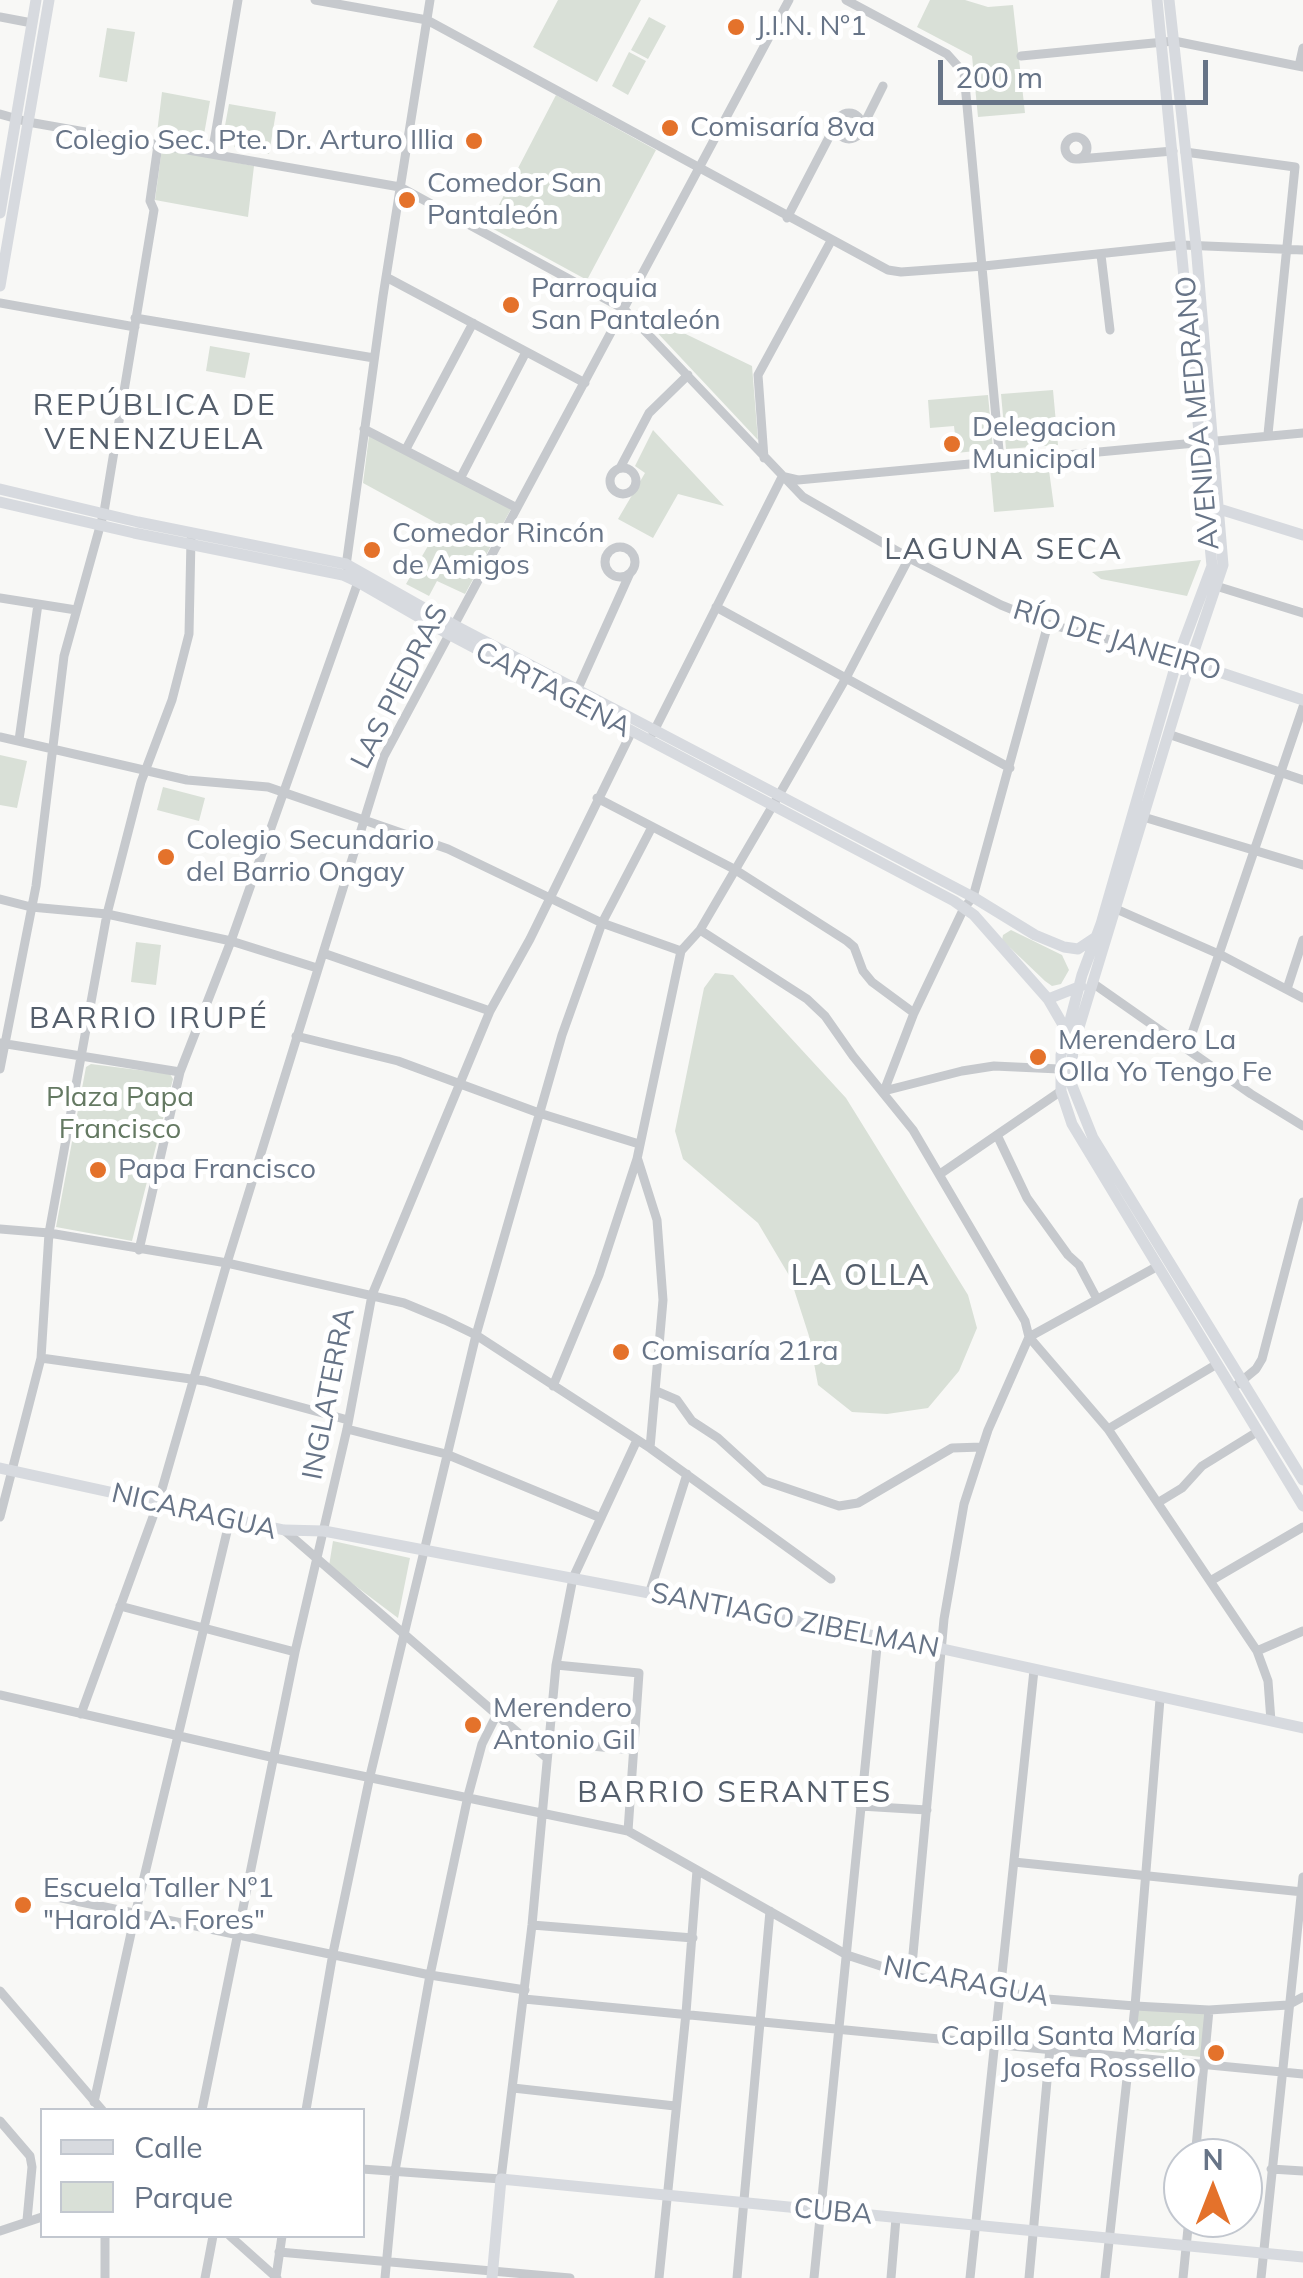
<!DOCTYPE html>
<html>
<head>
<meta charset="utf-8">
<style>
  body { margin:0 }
  #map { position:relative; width:1303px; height:2278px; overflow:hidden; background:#f8f8f6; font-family:Mulish,sans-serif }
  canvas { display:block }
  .legend { position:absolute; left:40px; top:2108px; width:325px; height:130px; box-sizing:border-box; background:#fff; border:2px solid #c2c7cf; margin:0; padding:12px 18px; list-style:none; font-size:30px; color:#677487 }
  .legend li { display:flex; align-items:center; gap:20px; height:50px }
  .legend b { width:50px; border:2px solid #c2c7cf }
  .north { position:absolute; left:1163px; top:2138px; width:100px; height:100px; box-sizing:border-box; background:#fff; border:2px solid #c2c7cf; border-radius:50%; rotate:0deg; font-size:28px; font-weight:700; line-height:40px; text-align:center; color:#677487 }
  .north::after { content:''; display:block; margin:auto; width:35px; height:45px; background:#e4722b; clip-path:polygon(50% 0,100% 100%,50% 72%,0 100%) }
  .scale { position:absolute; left:938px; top:60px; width:270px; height:45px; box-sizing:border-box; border:5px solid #677487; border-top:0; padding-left:12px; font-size:30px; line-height:35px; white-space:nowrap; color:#677487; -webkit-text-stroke:8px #fff; paint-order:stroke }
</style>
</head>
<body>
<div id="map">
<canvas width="1303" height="2278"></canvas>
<ul class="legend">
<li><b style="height:12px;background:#d7dadf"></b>Calle</li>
<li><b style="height:28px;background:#d9e0d7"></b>Parque</li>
</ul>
<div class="north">N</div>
<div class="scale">200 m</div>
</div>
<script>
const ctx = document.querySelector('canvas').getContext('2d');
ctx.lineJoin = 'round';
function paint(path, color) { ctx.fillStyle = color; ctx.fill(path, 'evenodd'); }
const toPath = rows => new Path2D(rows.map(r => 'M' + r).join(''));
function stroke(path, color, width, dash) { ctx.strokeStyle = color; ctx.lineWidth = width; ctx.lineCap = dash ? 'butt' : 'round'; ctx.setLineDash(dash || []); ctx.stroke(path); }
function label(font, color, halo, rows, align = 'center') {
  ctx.font = font + ' Mulish,sans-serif'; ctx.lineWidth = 10; ctx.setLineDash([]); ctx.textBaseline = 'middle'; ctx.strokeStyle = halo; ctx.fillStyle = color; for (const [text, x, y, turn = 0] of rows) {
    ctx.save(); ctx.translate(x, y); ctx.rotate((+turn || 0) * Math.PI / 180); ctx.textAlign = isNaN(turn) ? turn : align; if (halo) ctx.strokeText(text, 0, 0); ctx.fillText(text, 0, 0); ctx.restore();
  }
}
paint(toPath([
  [558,0,641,0,597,82,533,47],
  [930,0,965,0,988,7,1013,5,1025,113,978,117,972,56,917,27],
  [649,17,666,26,648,59,631,50],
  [107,28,135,32,127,82,99,77],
  [629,52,646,61,628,95,612,86],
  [162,92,210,101,203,140,157,133],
  [556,95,656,150,587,280,488,226],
  [229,104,276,112,269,154,234,147,236,133,224,131],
  [162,148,254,166,248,217,155,200],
  [636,310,752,366,758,440],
  [210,346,250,353,245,378,206,371],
  [1053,390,1058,445,1006,449,1001,394],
  [988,395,993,449,957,453,954,426,930,428,928,400],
  [653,430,724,506,678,494,653,538,618,519,645,473,635,466],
  [369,436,511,509,465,594,437,581,429,596,406,584,440,525,363,483],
  [1048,463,1054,507,994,512,990,468],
  [1201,560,1187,596,1101,579,1092,572],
  [0,755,27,761,17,808,0,805],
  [163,787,205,798,199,821,157,810],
  [1011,930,1062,955,1069,970,1061,984,1052,986,1045,981,1002,940,1003,935],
  [136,942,161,945,156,985,131,982],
  [715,973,733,975,846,1098,968,1295,977,1328,959,1371,928,1408,887,1414,852,1412,818,1385,809,1336,790,1277,758,1223,683,1159,675,1131,704,988],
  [91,1064,170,1074,173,1079,132,1241,56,1227,86,1067],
  [333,1541,410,1558,398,1618,329,1566],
  [1137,2010,1205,2013,1201,2057,1133,2050]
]), '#d9e0d7');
stroke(toPath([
  [315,0,427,20,888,270,901,272,984,266,1182,245,1303,250],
  [846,0,947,54,964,73,1000,461],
  [0,17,32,23],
  [1021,56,1174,41,1303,67],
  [1299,66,1303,48],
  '836 126a13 13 0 1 1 26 0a13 13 0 1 1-26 0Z',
  [0,114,28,122,400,187,624,309,803,497,909,558,1001,605,1048,624,1178,657],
  [862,128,883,86],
  '1065 148a11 11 0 1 1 22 0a11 11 0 1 1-22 0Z',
  [1185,152,1295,167,1268,434],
  [212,154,238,0],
  [1079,159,1173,151],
  [787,218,838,120],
  [1101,255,1110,330],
  [386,277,585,383],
  [0,303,135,327],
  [135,318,374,358],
  [364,429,517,508],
  [406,449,473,323],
  [764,458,758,375,831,241],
  [620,468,649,413,688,375],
  '610 481a13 13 0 1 1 26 0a13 13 0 1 1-26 0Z',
  [461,477,526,352],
  [785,477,798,480,1303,433],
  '605 562a15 15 0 1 1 30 0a15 15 0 1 1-30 0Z',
  [346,566,383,296,430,0],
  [1216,586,1303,613],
  [0,598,76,610],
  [716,607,1010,768],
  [576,693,630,573],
  [653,733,782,477],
  [1168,734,1303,780],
  [0,737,187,780,268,787,448,849,602,923,681,951],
  [19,740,38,604],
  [597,798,734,869,847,941,854,947,863,971,872,982,914,1013],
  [1140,816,1303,865],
  [0,899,31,907,107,914,231,941,317,968],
  [1116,909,1221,955,1303,998],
  [700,930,807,999,825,1016,853,1056,913,1130,1025,1321,1029,1337,1108,1429,1257,1651,1268,1681,1271,1721],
  [323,953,490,1011],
  [1094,984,1251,1094,1303,1126],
  [1287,989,1303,940],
  [296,1036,398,1061,539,1113,639,1144],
  [0,1043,180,1072],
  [1187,1048,1303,707],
  [0,1069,36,886,64,656,104,512,154,210,150,201,158,145],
  [884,1091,914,1013,964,908,973,897,1048,624],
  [884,1091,962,1071,994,1066,1059,1069],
  [997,1135,1027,1198,1068,1255,1079,1265,1097,1299],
  [638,1160,657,1220,663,1300,650,1448],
  [940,1174,1061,1091],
  [0,1229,49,1233,227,1263,404,1303,445,1320,476,1335,650,1448,831,1579],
  [139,1250,180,1072,231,941,358,582],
  [41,1358,205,1381,348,1420],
  [1238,1384,1256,1369,1262,1359,1303,1202],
  [553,1386,599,1275,637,1159,681,951,700,930,779,795,846,678,909,558],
  [656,1391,677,1400,692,1421,718,1438,765,1481,839,1506,858,1503,952,1448,982,1447],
  [347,1429,446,1454,601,1518],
  [1108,1429,1217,1364],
  [1159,1502,1182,1488,1202,1466,1257,1432],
  [0,1517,41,1358,49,1233,107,914,141,782,172,700,189,634,191,539],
  [284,1530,547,1758],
  [1212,1580,1303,1527],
  [649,1594,687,1474],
  [120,1606,295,1652],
  [1257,1651,1303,1631],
  [556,1665,639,1673,628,1831],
  [0,1695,275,1758,628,1831,847,1955,911,1976,1047,1999,1135,2006,1209,2010,1288,2005,1303,1997],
  [81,1714,158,1503,227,1263,384,756,789,0],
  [549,1742,634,1750],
  [860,1806,927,1810],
  [1014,1862,1303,1892],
  [57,1897,430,1975,525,1990],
  [532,1925,693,1938],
  [911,1976,944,1619,964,1504,988,1430,1029,1337,1158,1266],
  [0,1991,102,2110],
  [524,1999,1303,2074],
  [513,2088,675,2106],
  [94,2102,135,1915,230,1519],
  [202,2110,295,1652,347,1429,372,1295,490,1011,530,939,632,731],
  [306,2110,333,1953,370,1776,476,1335,562,1035,602,923,652,827],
  [0,2121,30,2156,32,2167,27,2220],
  [1195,2158,1209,2010],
  [362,2169,501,2179,532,1925,556,1665,573,1578,637,1440],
  [1271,2169,1303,2171],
  [0,2231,42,2217],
  [230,2236,277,2278],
  [279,2252,570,2278],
  [276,2277,282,2236],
  [105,2278,105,2236],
  [205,2278,213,2236],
  [385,2278,395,2171,430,1975,468,1796,482,1744,497,1714],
  [659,2278,686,2013,697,1870],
  [737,2278,770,1911],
  [814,2278,878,1637],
  [891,2278,896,2218],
  [970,2278,1034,1670],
  [1029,2278,1050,2048],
  [1105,2278,1135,2006,1160,1699],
  [1183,2278,1189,2218],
  [1261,2278,1303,1877]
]), '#c6c9cd', 9);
stroke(toPath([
  [1157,0,1212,566,1178,657,1101,924,1082,975,1061,1055,1061,1091,1072,1124,1303,1506],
  [1169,0,1196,245,1223,565,1190,663,1073,1047,1071,1083,1093,1138,1303,1480],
  [0,213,36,0],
  [0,286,49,0],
  [0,489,138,522,346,564,456,626,973,897,1035,935,1064,947,1078,949,1096,937],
  [0,502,134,533,343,575,358,582,450,635,954,901,974,915,1048,999,1066,1030],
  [1216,508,1303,535],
  [1186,661,1303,700],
  [1048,999,1081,986],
  [0,1468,284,1530,324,1531,943,1649,1303,1728],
  [492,2278,501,2179,1303,2257]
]), '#d7dadf', 11);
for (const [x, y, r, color] of [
  [736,27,10,"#e4722b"],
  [670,128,10,"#e4722b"],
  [474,141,10,"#e4722b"],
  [407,200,10,"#e4722b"],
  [511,305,10,"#e4722b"],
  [952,444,10,"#e4722b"],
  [372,550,10,"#e4722b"],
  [166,857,10,"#e4722b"],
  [1038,1057,10,"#e4722b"],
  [98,1170,10,"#e4722b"],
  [621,1352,10,"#e4722b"],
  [473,1725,10,"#e4722b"],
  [23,1905,10,"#e4722b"],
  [1216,2053,10,"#e4722b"]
]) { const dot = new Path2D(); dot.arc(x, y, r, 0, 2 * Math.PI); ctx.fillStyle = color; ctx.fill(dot); stroke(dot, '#fff', 4); }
label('28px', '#677487', '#fff', [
  ["J.I.N. Nº1",756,27],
  ["Comisaría 8va",690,128],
  ["Colegio Sec. Pte. Dr. Arturo Illia",454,141,"right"],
  ["Comedor San",427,184],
  ["Pantaleón",427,216],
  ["Parroquia",531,289],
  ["San Pantaleón",531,321],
  ["Delegacion",972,428],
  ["Municipal",972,460],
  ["Comedor Rincón",392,534],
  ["de Amigos",392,566],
  ["Colegio Secundario",186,841],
  ["del Barrio Ongay",186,873],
  ["Merendero La",1058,1041],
  ["Olla Yo Tengo Fe",1058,1073],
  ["Papa Francisco",118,1170],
  ["Comisaría 21ra",641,1352],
  ["Merendero",493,1709],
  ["Antonio Gil",493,1741],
  ["Escuela Taller Nº1",43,1889],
  ["\"Harold A. Fores\"",43,1921],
  ["Capilla Santa María",1196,2037,"right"],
  ["Josefa Rossello",1196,2069,"right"]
], 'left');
label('28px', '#677487', '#fff', [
  ["AVENIDA MEDRANO",1198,413,-95],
  ["RÍO DE JANEIRO",1117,641,17],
  ["LAS PIEDRAS",400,687,-63],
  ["CARTAGENA",553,690,28],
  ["INGLATERRA",329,1394,-79],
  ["NICARAGUA",194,1512,13],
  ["SANTIAGO ZIBELMAN",795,1621,11],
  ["NICARAGUA",966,1982,11],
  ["CUBA",833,2212,5]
]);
label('28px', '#647962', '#fff', [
  ["Plaza Papa",120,1098],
  ["Francisco",120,1130]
]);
ctx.letterSpacing = '2.5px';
label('30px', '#555f6c', '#fff', [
  ["REPÚBLICA DE",155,406],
  ["VENENZUELA",155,440],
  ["LAGUNA SECA",1004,550],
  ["BARRIO IRUPÉ",149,1019],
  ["LA OLLA",861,1276],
  ["BARRIO SERANTES",735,1793]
]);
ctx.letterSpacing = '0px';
</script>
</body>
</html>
